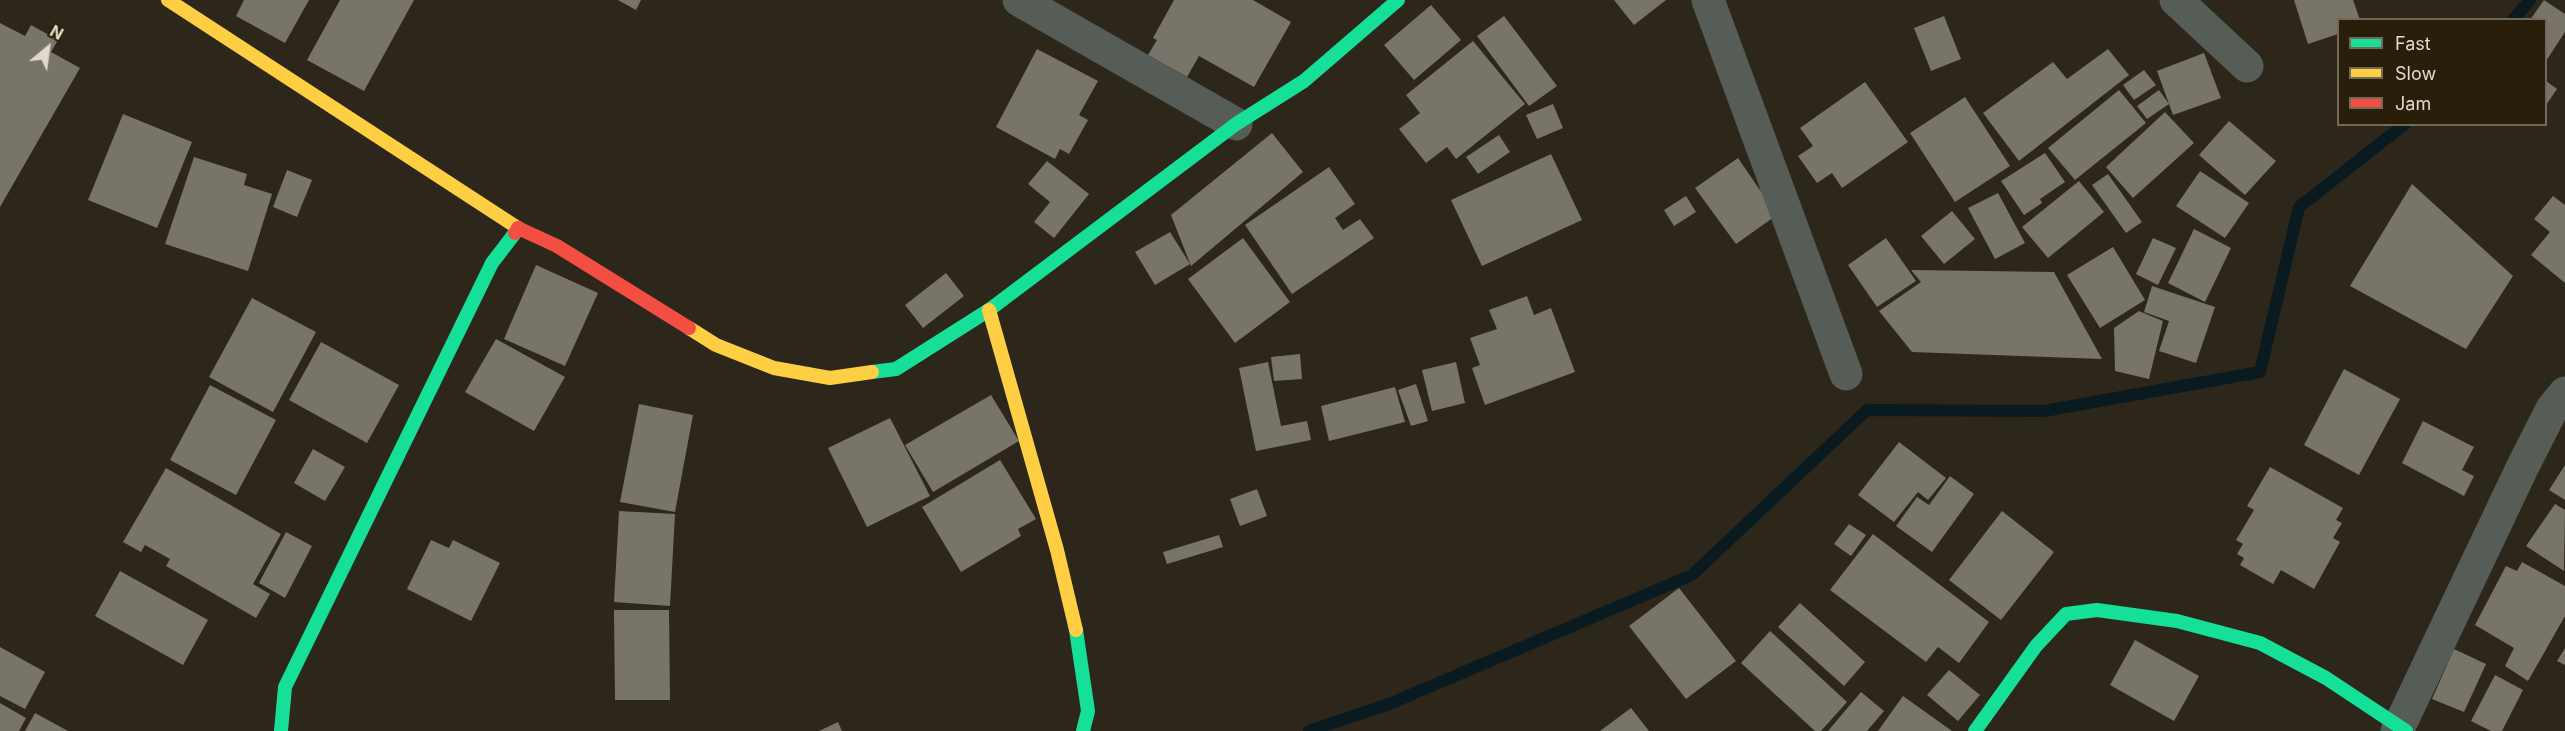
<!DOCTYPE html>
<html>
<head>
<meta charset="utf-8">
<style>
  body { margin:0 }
  #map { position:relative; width:2565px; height:731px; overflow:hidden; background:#2c261b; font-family:Inter,sans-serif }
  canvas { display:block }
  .legend { position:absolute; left:2337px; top:18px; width:210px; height:108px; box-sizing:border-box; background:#291e0a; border:2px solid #726958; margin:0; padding:8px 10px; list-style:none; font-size:18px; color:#e0d9cd }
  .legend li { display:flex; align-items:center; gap:12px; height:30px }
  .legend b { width:30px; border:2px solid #726958 }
  .north { position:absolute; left:18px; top:18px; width:60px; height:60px; -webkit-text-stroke:4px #291e0a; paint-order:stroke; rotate:29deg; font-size:16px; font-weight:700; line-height:24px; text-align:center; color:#e0d9cd }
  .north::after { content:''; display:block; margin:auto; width:21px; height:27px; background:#e0d9cd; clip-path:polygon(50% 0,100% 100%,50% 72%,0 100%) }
</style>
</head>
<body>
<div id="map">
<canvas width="2565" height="731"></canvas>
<ul class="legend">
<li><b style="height:8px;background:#16e098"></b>Fast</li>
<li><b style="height:8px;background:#ffcf43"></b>Slow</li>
<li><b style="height:8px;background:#f24e42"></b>Jam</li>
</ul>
<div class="north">N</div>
</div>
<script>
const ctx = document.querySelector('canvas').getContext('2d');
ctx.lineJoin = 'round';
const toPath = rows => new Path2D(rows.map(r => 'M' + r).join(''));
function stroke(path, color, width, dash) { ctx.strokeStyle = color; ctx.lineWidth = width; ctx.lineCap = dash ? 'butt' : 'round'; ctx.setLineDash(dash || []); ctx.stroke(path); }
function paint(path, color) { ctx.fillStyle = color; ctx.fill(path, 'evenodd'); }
stroke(toPath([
  [2513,20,2530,0],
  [1309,731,1389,704,1692,575,1867,410,2044,411,2260,372,2299,207,2405,124]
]), '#091b21', 12);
paint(toPath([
  [244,0,309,0,285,43,236,16],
  [340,0,414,0,364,91,307,60],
  [618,0,641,0,636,10],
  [1174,0,1253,0,1291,22,1254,87,1199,56,1187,77,1148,55,1157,40,1153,38],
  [1614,0,1666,0,1634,25],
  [2294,0,2353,0,2360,20,2338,20,2338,34,2308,44],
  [2544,0,2565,14,2565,32,2546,61,2546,20,2530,20],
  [1431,5,1461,40,1414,80,1384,45],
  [1504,16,1557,86,1529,106,1477,36],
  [1944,16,1961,59,1931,71,1914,28],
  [0,23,25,36,31,25,58,40,51,52,80,68,0,207],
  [1473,41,1525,104,1456,159,1447,147,1426,163,1399,129,1420,113,1406,95],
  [1037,49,1098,81,1079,115,1088,120,1069,154,1060,149,1055,159,996,127],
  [2108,49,2129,75,2019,161,1983,113,2053,62,2067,79],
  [2204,53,2221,98,2173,115,2157,71],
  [2144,70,2156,85,2134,100,2123,85],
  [2546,81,2557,89,2546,105],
  [1865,82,1908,142,1842,188,1832,173,1817,183,1798,156,1813,146,1800,128],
  [2119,90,2146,123,2075,180,2048,148],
  [2159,90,2169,104,2147,119,2137,106],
  [1965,97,2010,166,1955,202,1910,133],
  [1553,104,1563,128,1537,139,1526,115],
  [2165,112,2194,143,2133,198,2106,167],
  [123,114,192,142,157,228,88,200],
  [2229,121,2276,161,2245,195,2199,155],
  [1272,133,1303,172,1191,266,1171,215],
  [1499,135,1510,152,1478,174,1466,157],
  [2045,153,2065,182,2040,199,2042,203,2024,215,2001,181],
  [1551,154,1582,220,1482,266,1451,200],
  [194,157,247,174,244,185,272,194,248,271,165,244],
  [1738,158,1777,215,1736,244,1695,188],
  [1047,161,1089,194,1054,238,1034,222,1050,202,1028,184],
  [1329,167,1355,204,1335,218,1343,230,1360,219,1374,238,1292,294,1245,225],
  [287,170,312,180,297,217,273,207],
  [2200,171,2249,203,2225,238,2176,206],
  [2108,174,2142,222,2126,233,2092,185],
  [2079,181,2104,212,2048,258,2022,227],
  [2412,184,2513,276,2466,349,2350,286],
  [1998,193,2025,243,1995,259,1968,208],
  [1686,196,1696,212,1674,226,1664,210],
  [2553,196,2565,205,2565,283,2531,255,2550,232,2534,219],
  [1952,211,1975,239,1944,264,1921,236],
  [2194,229,2231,248,2205,302,2168,283],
  [1170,232,1190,264,1155,285,1135,252],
  [1243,238,1290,302,1235,343,1188,279],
  [1886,238,1916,281,1877,307,1848,265],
  [2153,238,2176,248,2158,285,2136,274],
  [2113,247,2145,300,2100,328,2067,275],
  [536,265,598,293,565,366,504,339],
  [1911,270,2054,272,2102,359,1912,352,1879,311,1921,282],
  [946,273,964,296,923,328,905,305],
  [2152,286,2215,307,2196,363,2159,351,2169,321,2144,312],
  [1527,296,1534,315,1551,308,1575,372,1485,405,1472,368,1480,365,1470,338,1497,329,1489,310],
  [252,298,316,332,273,412,209,377],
  [2139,311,2163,321,2149,379,2115,371,2114,328],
  [496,339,565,377,534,431,465,392],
  [321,342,399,385,367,443,289,400],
  [1300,354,1302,379,1274,381,1271,357],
  [1268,362,1281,426,1307,421,1311,440,1256,451,1239,368],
  [1456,362,1465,403,1432,411,1422,370],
  [2344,369,2400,399,2359,475,2304,445],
  [1416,384,1428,421,1411,426,1398,390],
  [210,385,276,420,236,495,170,460],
  [1395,387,1405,422,1329,441,1321,406],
  [991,395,1019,441,933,492,905,445],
  [639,404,693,415,675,512,620,502],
  [890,418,930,496,867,527,828,448],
  [2423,421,2474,447,2462,470,2474,476,2464,496,2402,463],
  [1899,442,1946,478,1928,500,1918,492,1894,522,1858,495],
  [313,449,345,467,325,501,294,483],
  [1000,460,1036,519,1018,529,1021,536,961,572,922,507],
  [2565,465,2565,500,2549,490],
  [2270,467,2343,508,2336,520,2342,523,2333,538,2340,542,2314,589,2281,570,2273,584,2240,565,2244,558,2237,554,2243,544,2236,540,2254,510,2247,506],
  [166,468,281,534,253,584,270,594,256,618,166,566,170,559,145,545,141,552,123,542],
  [1950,476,1974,494,1932,552,1896,526,1917,497,1929,505],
  [1257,489,1267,516,1240,526,1230,499],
  [2555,504,2565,510,2564,571,2526,546],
  [619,511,675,514,670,606,614,602],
  [2002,511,2054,552,2001,620,1949,580],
  [1849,524,1866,535,1851,556,1834,544],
  [286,532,312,546,285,598,259,583],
  [1873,534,1989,622,1959,663,1938,647,1926,662,1830,590],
  [1219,535,1223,547,1167,564,1163,552],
  [431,540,449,548,453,540,500,563,471,621,407,589],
  [2522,562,2565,586,2565,616,2528,681,2505,666,2514,648,2475,625,2506,566,2517,571],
  [120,571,208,620,183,665,95,616],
  [1679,588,1736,661,1686,699,1629,626],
  [1800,603,1865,662,1844,686,1778,627],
  [614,610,669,610,670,700,615,700],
  [1770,631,1847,702,1821,731,1815,731,1741,663],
  [2135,640,2199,676,2174,721,2110,685],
  [0,647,45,672,25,709,0,696],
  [2565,648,2565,665,2557,661],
  [2454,649,2486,664,2464,712,2432,699],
  [1949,670,1980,695,1958,721,1927,695],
  [2495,675,2523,690,2502,731,2491,731,2471,721],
  [1861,692,1884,711,1867,731,1828,731],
  [1903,696,1952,731,1878,731],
  [0,703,26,718,19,731,0,731],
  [1631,708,1649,731,1600,731],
  [35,713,68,731,25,731],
  [838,722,842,731,819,731]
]), '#79746a');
stroke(toPath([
  [1019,0,1236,124],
  [1708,0,1846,374],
  [2176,0,2247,66],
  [2397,731,2523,466,2552,409,2565,393]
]), '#565d57', 33);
stroke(toPath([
  [872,372,896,369,989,310,1236,124,1304,81,1398,0],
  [1076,630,1088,711,1083,731],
  [281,731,285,687,492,263,515,233],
  [1975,731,2036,646,2066,614,2097,610,2177,621,2260,643,2326,678,2406,731]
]), '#16e098', 14);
stroke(toPath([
  [168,0,518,228],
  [989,310,1057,550,1076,630],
  [689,328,716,345,774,368,830,378,872,372]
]), '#ffcf43', 14);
stroke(toPath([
  [515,233,518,228,557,246,689,328]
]), '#f24e42', 14);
</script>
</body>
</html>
